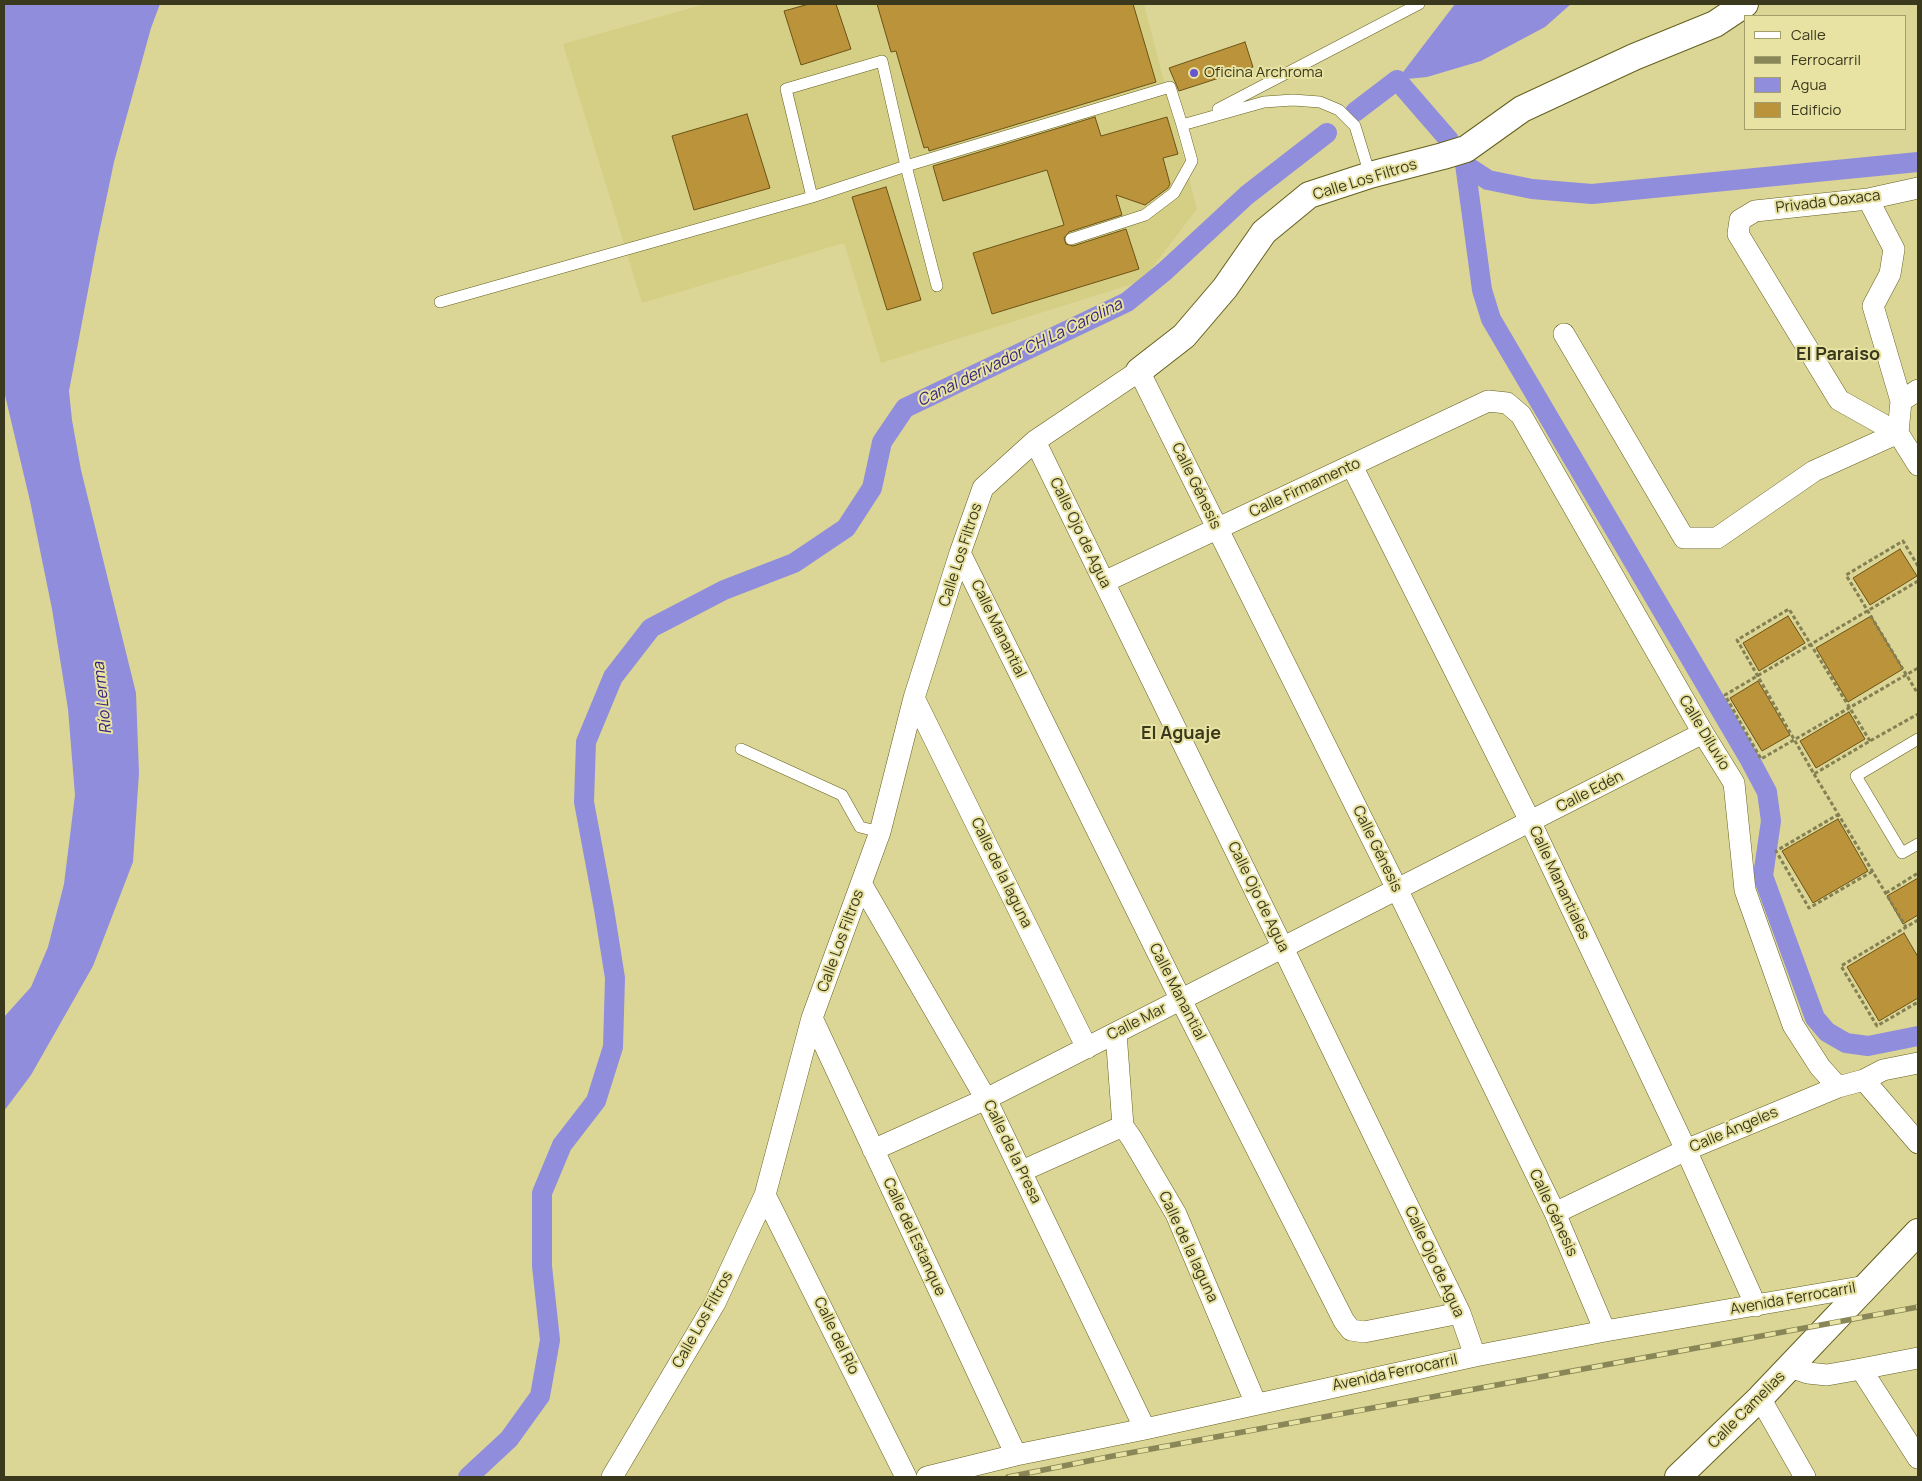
<!DOCTYPE html>
<html>
<head>
<meta charset="utf-8">
<style>
  body { margin:0 }
  #map { position:relative; width:1922px; height:1481px; overflow:hidden; background:#dbd695; font-family:Manrope,sans-serif }
  canvas { display:block }
  .frame { position:absolute; inset:0; border:5px solid #3a381d; pointer-events:none }
  .legend { position:absolute; left:1744px; top:15px; width:162px; height:115px; box-sizing:border-box; background:#e8e3a2; border:1px solid #a29f6d; margin:0; padding:6px 9px; list-style:none; font-size:15px; color:#3a381d }
  .legend li { display:flex; align-items:center; gap:10px; height:25px }
  .legend b { width:25px; border:1px solid #a29f6d }
</style>
</head>
<body>
<div id="map">
<canvas width="1922" height="1481"></canvas>
<div class="frame"></div>
<ul class="legend">
<li><b style="height:6px;background:#fff"></b>Calle</li>
<li><b style="height:6px;background:#898658"></b>Ferrocarril</li>
<li><b style="height:14px;background:#918ddd"></b>Agua</li>
<li><b style="height:14px;background:#ba933a"></b>Edificio</li>
</ul>
</div>
<script>
const ctx = document.querySelector('canvas').getContext('2d');
ctx.lineJoin = 'round';
function paint(path, color) { ctx.fillStyle = color; ctx.fill(path, 'evenodd'); }
const toPath = rows => new Path2D(rows.map(r => 'M' + r).join(''));
function stroke(path, color, width, dash) { ctx.strokeStyle = color; ctx.lineWidth = width; ctx.lineCap = dash ? 'butt' : 'round'; ctx.setLineDash(dash || []); ctx.stroke(path); }
function label(font, color, halo, rows, align = 'center') {
  ctx.font = font + ' Manrope,sans-serif'; ctx.lineWidth = 4; ctx.setLineDash([]); ctx.textBaseline = 'middle'; ctx.strokeStyle = halo; ctx.fillStyle = color; for (const [text, x, y, turn = 0] of rows) {
    ctx.save(); ctx.translate(x, y); ctx.rotate((+turn || 0) * Math.PI / 180); ctx.textAlign = isNaN(turn) ? turn : align; if (halo) ctx.strokeText(text, 0, 0); ctx.fillText(text, 0, 0); ctx.restore();
  }
}
paint(toPath([
  [705,4,1144,4,1197,209,1142,281,881,363,844,243,642,303,563,44]
]), '#d4cf85');
paint(toPath([
  [4,4,160,4,151,28,114,162,97,243,69,391,72,420,81,470,136,693,139,773,133,862,93,966,31,1075,4,1111,4,1017,31,987,48,947,64,884,75,795,68,709,52,609,30,501,4,391],
  [1455,4,1571,4,1545,27,1481,61,1427,77,1397,80]
]), '#918ddd');
stroke(toPath([
  [1355,112,1397,80,1449,140],
  [1465,164,1482,290,1491,319,1750,760,1767,792,1771,821,1763,876,1815,1018,1827,1032,1846,1043,1868,1046,1918,1036],
  [1465,165,1488,180,1532,189,1592,194,1918,162],
  [468,1477,509,1439,540,1396,550,1340,542,1266,542,1193,562,1145,596,1101,613,1047,615,978,604,909,584,802,586,742,613,677,651,628,724,590,794,563,846,528,872,488,882,442,905,408,1127,302,1165,271,1247,195,1327,133]
]), '#918ddd', 20);
const building = toPath([
  [809,4,836,4,851,49,801,65,784,11,809,4],
  [877,4,1133,4,1156,82,929,151,928,147,924,148,896,51,891,52,877,4],
  [1245,42,1253,67,1179,91,1169,68,1245,42],
  [747,114,770,188,694,210,672,136,747,114],
  [1095,117,1101,136,1167,117,1178,154,1163,158,1170,184,1168,188,1145,205,1116,195,1122,215,1069,232,1064,238,1066,244,1073,246,1126,229,1139,269,992,314,973,253,1064,225,1047,170,943,201,933,166,1095,117],
  [886,187,921,300,887,310,852,197,886,187],
  [1900,549,1917,576,1870,605,1853,578,1900,549],
  [1788,616,1805,643,1759,671,1743,643,1788,616],
  [1871,616,1903,669,1848,702,1816,648,1871,616],
  [1758,681,1790,735,1762,751,1730,698,1758,681],
  [1849,712,1865,739,1816,768,1800,741,1849,712],
  [1838,819,1868,871,1813,903,1782,851,1838,819],
  [1918,878,1918,915,1903,924,1887,896,1918,878],
  [1904,933,1918,957,1918,998,1879,1021,1847,967,1904,933]
]);
paint(building, '#ba933a');
stroke(building, '#6d5315', 1);
const service = toPath([
  [1218,109,1419,4],
  [812,197,786,89,882,61,906,166,937,286],
  [1071,239,1145,215,1174,193,1192,161,1182,125],
  [440,302,812,197,906,166,1170,87,1182,125,1264,102,1293,100,1320,102,1339,110,1355,126,1370,175],
  [1918,739,1856,776,1902,853,1918,844],
  [741,749,842,795,860,827,880,832]
]);
const minor = toPath([
  [1918,188,1868,199,1755,211,1740,220,1738,234,1839,400,1898,433,1918,465],
  [1868,199,1894,249,1890,274,1873,306,1901,401,1898,433],
  [1564,334,1684,538,1717,538,1814,471,1898,433],
  [1901,401,1918,390],
  [1035,441,1283,948,1460,1313,1475,1356],
  [1352,466,1531,823,1686,1150,1756,1306],
  [960,553,1181,1000,1344,1321,1351,1330,1364,1332,1460,1313],
  [1104,582,1488,401,1507,403,1521,415,1703,733,1734,783,1745,890,1793,1025,1820,1067,1838,1087],
  [914,698,1087,1048],
  [862,885,986,1099,1145,1429],
  [812,1018,1016,1455],
  [1116,1033,1123,1126,1132,1139,1176,1214,1256,1404],
  [1864,1080,1918,1143],
  [873,1150,986,1099,1703,733],
  [1022,1171,1123,1126],
  [765,1195,906,1477],
  [1555,1213,1686,1150,1838,1087,1864,1080,1883,1070,1918,1063],
  [1790,1367,1808,1373,1827,1375,1861,1369,1918,1458],
  [1861,1369,1918,1358],
  [1760,1398,1805,1477],
  [612,1477,715,1303,765,1195,812,1018,880,832,914,698,960,553,983,488,1035,441,1139,371,1397,889,1555,1213,1605,1331],
  [927,1477,1016,1455,1145,1429,1475,1356,1605,1331,1866,1286]
]);
const tertiary = toPath([
  [1139,371,1184,336,1225,288,1264,232,1309,195,1370,175,1443,156,1466,149,1522,109,1634,57,1715,24,1745,4],
  [1678,1477,1760,1398,1918,1232]
]);
stroke(service, '#65601f', 12);
stroke(minor, '#65601f', 22);
stroke(tertiary, '#65601f', 28);
stroke(toPath([
  [1918,566,1903,541,1846,575,1918,694],
  [1918,581,1725,695,1761,759,1918,668],
  [1870,741,1789,609,1737,640,1814,774,1870,741,1918,714],
  [1814,774,1906,927],
  [1839,814,1776,851,1809,908,1873,871],
  [1886,893,1918,873],
  [1918,920,1841,966,1877,1026,1918,1002]
]), '#848054', 3, [4, 2.5]);
stroke(service, '#fff', 11);
stroke(minor, '#fff', 21);
stroke(tertiary, '#fff', 26);
const rail = toPath([
  [1008,1477,1113,1456,1918,1307]
]);
stroke(rail, '#898658', 5.5);
stroke(rail, '#e8e3a2', 4, [11]);
for (const [x, y, r, color] of [
  [1194,73,5,"#6756cf"]
]) { const dot = new Path2D(); dot.arc(x, y, r, 0, 2 * Math.PI); ctx.fillStyle = color; ctx.fill(dot); stroke(dot, '#e8e3a2', 2); }
label('15px', '#3a381d', '#e8e3a2', [
  ["Oficina Archroma",1204,73]
], 'left');
label('15px', '#3a381d', '#e8e3a2', [
  ["Calle Los Filtros",1365,180,-17],
  ["Privada Oaxaca",1828,202,-7],
  ["Calle Génesis",1196,486,64],
  ["Calle Firmamento",1305,488,-25],
  ["Calle Ojo de Agua",1080,533,64],
  ["Calle Los Filtros",961,555,-72],
  ["Calle Manantial",998,629,64],
  ["Calle Diluvio",1704,733,59],
  ["Calle Edén",1590,792,-27],
  ["Calle Génesis",1377,849,64],
  ["Calle de la laguna",1001,873,64],
  ["Calle Manantiales",1559,883,65],
  ["Calle Ojo de Agua",1258,897,64],
  ["Calle Los Filtros",841,941,-70],
  ["Calle Manantial",1177,992,63],
  ["Calle Mar",1137,1022,-27],
  ["Calle Ángeles",1734,1130,-23],
  ["Calle de la Presa",1012,1152,64],
  ["Calle Génesis",1553,1213,65],
  ["Calle del Estanque",914,1237,65],
  ["Calle de la laguna",1188,1247,65],
  ["Calle Ojo de Agua",1434,1262,65],
  ["Avenida Ferrocarril",1793,1299,-10],
  ["Calle Los Filtros",703,1320,-61],
  ["Calle del Río",836,1336,64],
  ["Avenida Ferrocarril",1395,1373,-12],
  ["Calle Camelias",1747,1410,-45]
]);
label('italic 16px', '#35237f', '#e8e3a2', [
  ["Canal derivador CH La Carolina",1020,353,-26],
  ["Río Lerma",103,698,-96]
]);
label('bold 18px', '#3a381d', '#e8e3a2', [
  ["El Paraiso",1838,355],
  ["El Aguaje",1181,734]
]);
</script>
</body>
</html>
